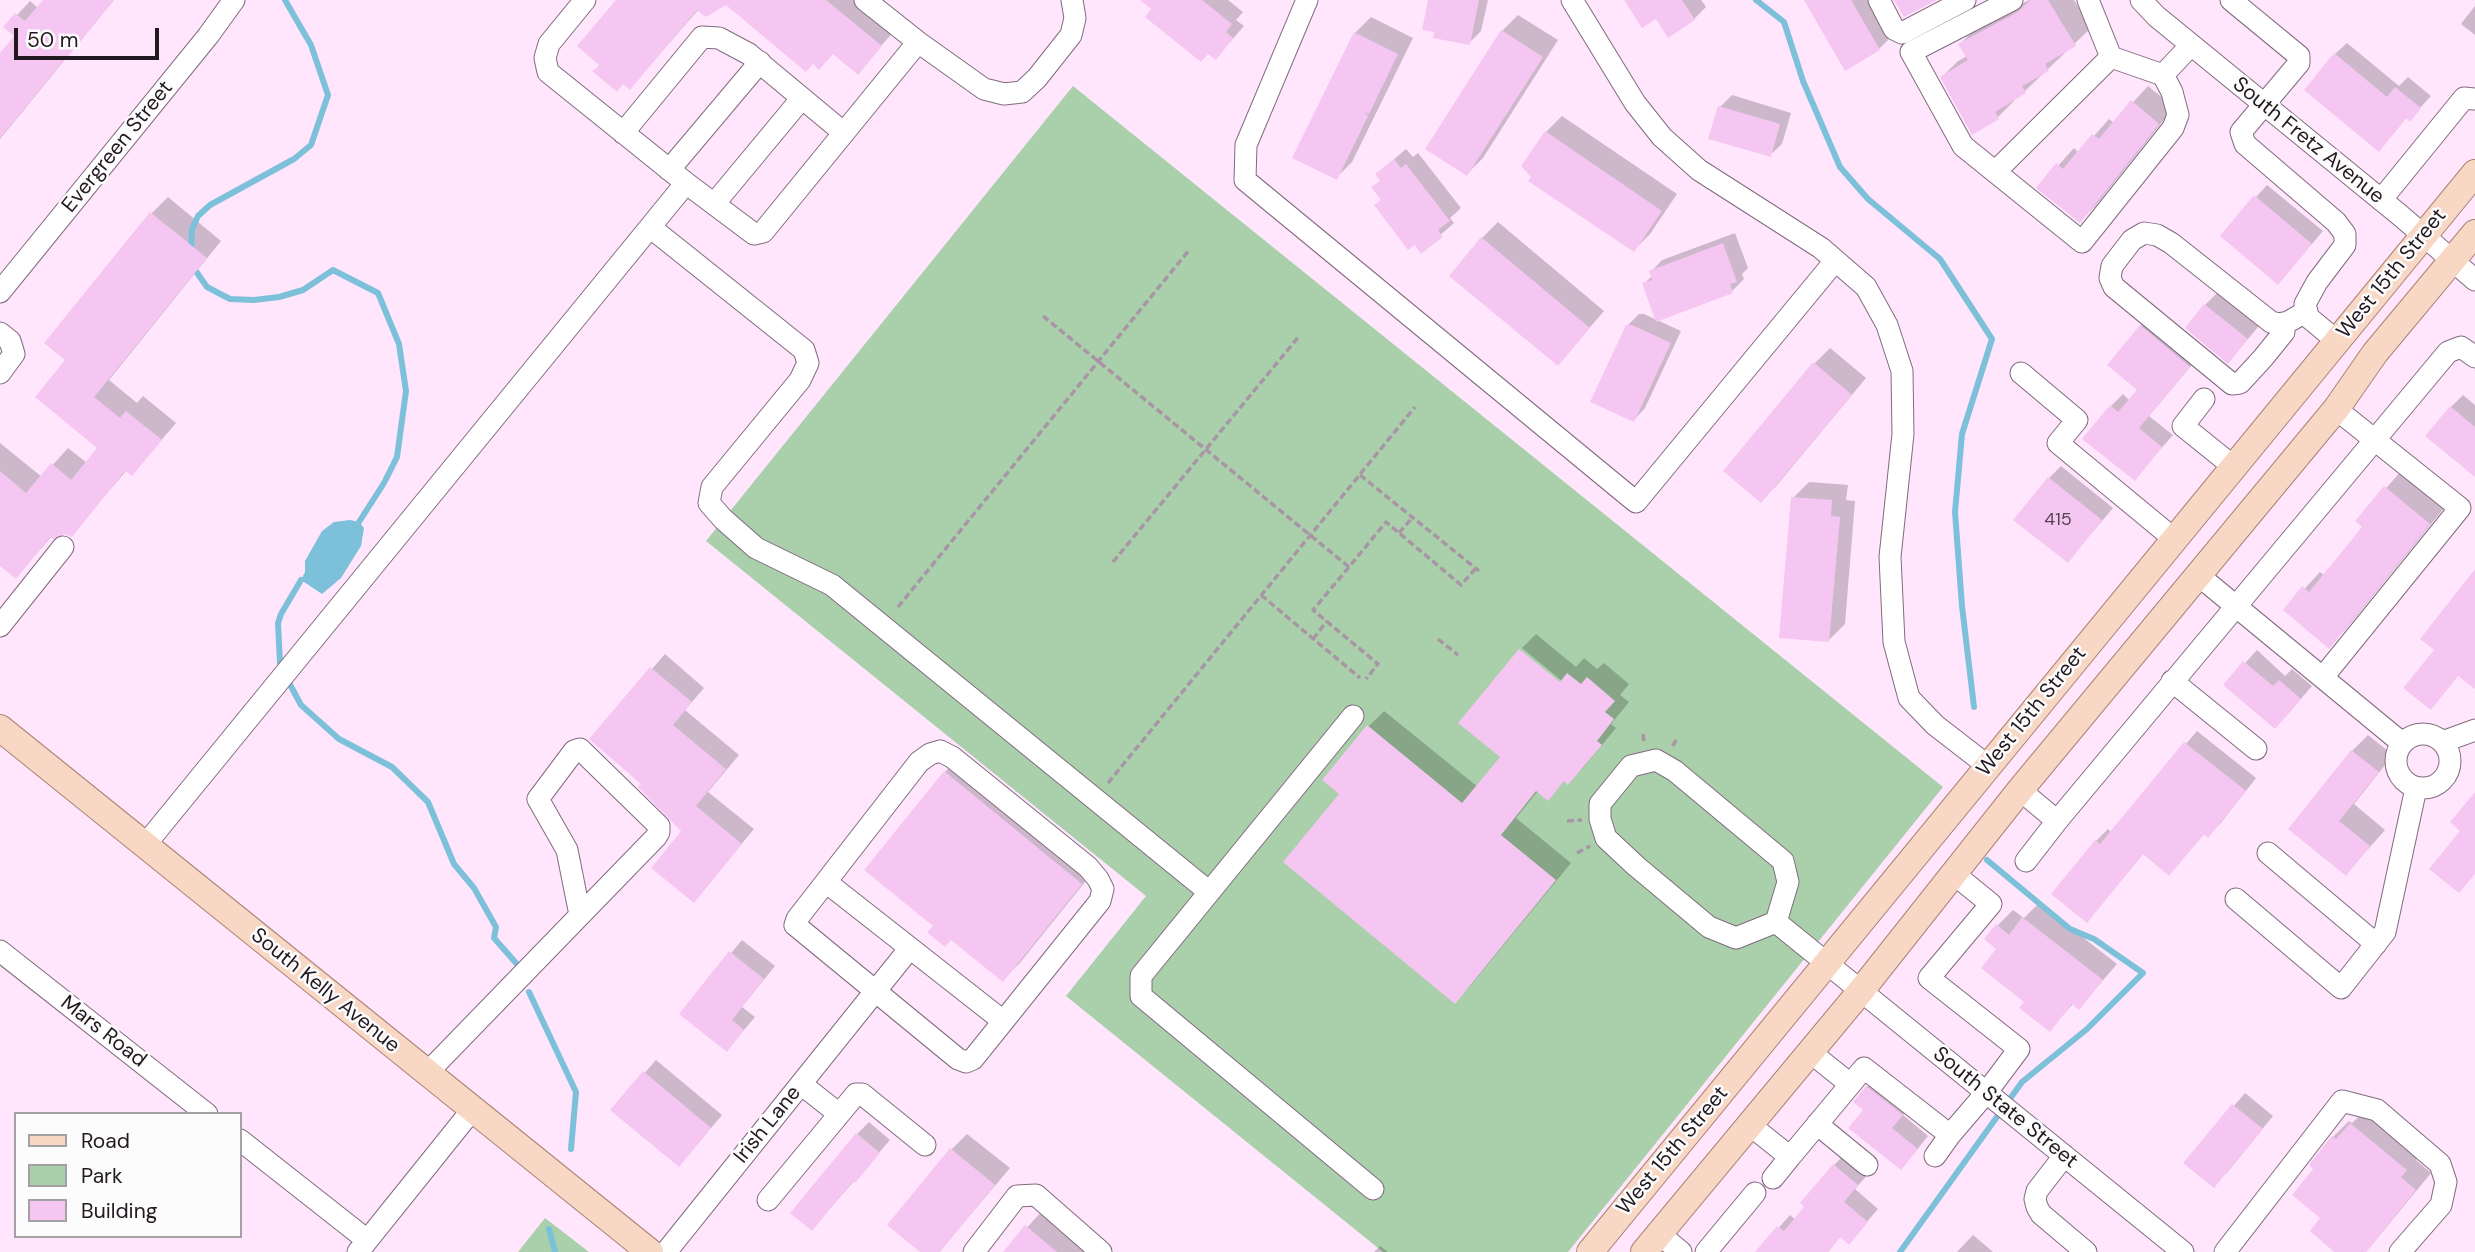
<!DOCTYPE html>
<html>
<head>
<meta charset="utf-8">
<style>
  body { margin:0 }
  #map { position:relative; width:2475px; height:1252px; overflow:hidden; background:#ffe6fd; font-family:"DM Sans",sans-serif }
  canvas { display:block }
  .legend { position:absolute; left:14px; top:1112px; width:228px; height:126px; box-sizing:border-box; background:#fcfcfc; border:2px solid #a4a1a4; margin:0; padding:9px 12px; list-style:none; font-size:21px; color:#211820 }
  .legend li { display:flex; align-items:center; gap:14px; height:35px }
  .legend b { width:35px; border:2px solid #a4a1a4 }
  .scale { position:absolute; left:14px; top:28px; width:145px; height:32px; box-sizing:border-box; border:4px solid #211820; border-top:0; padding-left:9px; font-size:21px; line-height:24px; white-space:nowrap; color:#211820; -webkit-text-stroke:5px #fcfcfc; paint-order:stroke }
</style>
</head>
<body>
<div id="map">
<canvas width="2475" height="1252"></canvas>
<ul class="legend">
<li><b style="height:9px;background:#f8d7c5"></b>Road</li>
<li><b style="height:19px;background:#a9d0aa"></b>Park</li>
<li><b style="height:19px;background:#f5c6f1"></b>Building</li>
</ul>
<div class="scale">50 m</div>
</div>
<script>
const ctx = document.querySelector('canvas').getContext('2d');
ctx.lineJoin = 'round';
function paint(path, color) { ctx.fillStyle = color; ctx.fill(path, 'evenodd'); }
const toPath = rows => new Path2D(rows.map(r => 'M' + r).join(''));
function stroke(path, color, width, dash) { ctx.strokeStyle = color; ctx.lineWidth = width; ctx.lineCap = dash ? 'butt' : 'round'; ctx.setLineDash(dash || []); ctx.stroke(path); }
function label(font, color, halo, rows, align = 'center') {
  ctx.font = font + ' "DM Sans",sans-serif'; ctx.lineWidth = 5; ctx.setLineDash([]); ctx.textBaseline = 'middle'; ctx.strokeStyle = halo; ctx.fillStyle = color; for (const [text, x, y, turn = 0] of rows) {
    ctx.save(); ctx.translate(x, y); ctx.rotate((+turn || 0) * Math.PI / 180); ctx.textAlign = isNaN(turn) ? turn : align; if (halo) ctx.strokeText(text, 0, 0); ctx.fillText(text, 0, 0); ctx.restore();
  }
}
paint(toPath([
  [1073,86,1943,787,1568,1252,1383,1252,1066,996,1146,896,706,541],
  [545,1218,589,1252,518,1252]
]), '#a9d0aa');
paint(toPath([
  [350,520,359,522,364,528,361,546,341,578,322,594,301,580,305,572,305,561,322,531,334,522]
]), '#7dc0da');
paint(toPath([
  [45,0,114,0,0,139,0,55,17,36,6,27,30,1,38,8],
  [618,0,861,0,896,29,858,72,834,53,726,3,699,9,630,88,624,83,594,71,601,64],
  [1148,0,1228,0,1243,12,1236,20,1244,26,1216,58,1154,9],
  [1430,0,1488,0,1481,31,1469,43],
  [1626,0,1701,0,1706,7,1694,19,1656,16],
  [1806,0,1876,0,1895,33,1879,49],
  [2029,0,2074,0,2091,28,2025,91,2012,99,2014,101,1998,117,1942,77,1958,61,1967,56,1960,44,1976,28],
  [2475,6,2475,35,2461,24],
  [1518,15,1558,40,1483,158,1467,174,1502,31],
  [1371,17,1413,38,1352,162,1336,178,1355,33],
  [2347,43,2399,86,2408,77,2431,96,2410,119,2407,117,2390,138,2335,54],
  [2148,86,2174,107,2096,205,2080,221,2038,188,2074,148,2079,153,2109,119,2114,123],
  [1732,95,1791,113,1782,144,1770,155,1720,107],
  [1562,116,1677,194,1650,234,1634,250,1546,132],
  [1406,149,1413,157,1418,153,1461,208,1450,218,1454,223,1422,251,1374,187,1381,180,1377,174],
  [2267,185,2323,231,2290,270,2256,197],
  [168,197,221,241,109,380,137,403,143,396,176,423,132,474,127,470,71,535,64,532,52,536,16,577,0,564,0,443,42,477,68,448,87,463,100,447,67,360,46,343,152,213],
  [1498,222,1604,311,1558,364,1482,238],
  [1735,233,1748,268,1742,274,1744,279,1732,291,1644,284,1652,276,1651,272,1662,260],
  [2217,293,2259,326,2228,362,2205,305],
  [1639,314,1644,314,1681,331,1645,408,1634,420,1627,326],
  [2153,314,2201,354,2149,416,2173,435,2134,479,2111,406,2123,394,2130,401,2140,390,2141,326],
  [1830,348,1866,378,1777,485,1761,501,1814,364],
  [2463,395,2475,405,2475,475,2451,407],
  [2061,466,2113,508,2068,561,2049,478],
  [2401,471,2445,507,2345,630,2329,646,2285,610,2320,572,2325,576,2365,527,2358,521],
  [1809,482,1848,485,1846,500,1855,501,1845,624,1829,640,1793,498],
  [1536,634,1576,667,1584,658,1597,669,1604,663,1629,684,1620,695,1629,702,1611,724,1616,728,1584,767,1568,783,1565,780,1548,799,1538,791,1516,818,1571,863,1471,985,1455,1001,1341,794,1368,727,1384,711,1478,787,1568,686,1522,648],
  [2257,650,2285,676,2292,669,2312,686,2287,715,2226,684],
  [665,654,704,688,685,710,739,755,708,792,754,829,694,901,683,831,643,784,591,739],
  [2197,731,2256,778,2220,824,2208,835,2205,833,2169,874,2144,853,2087,921,2096,841,2108,829,2111,832],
  [2368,735,2393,755,2354,804,2385,830,2346,874,2290,829,2352,751],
  [961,756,1097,867,1019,964,1003,979,935,925,945,772],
  [2039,903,2117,964,2079,1008,2074,1003,2049,1030,2026,1001,1999,949,1997,926,2013,910,2024,918],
  [742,940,775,966,742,1007,755,1017,727,1050,681,1014],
  [656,1060,722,1115,690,1153,612,1110],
  [1879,1076,1913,1102,1903,1115,1928,1136,1912,1156,1865,1110,1867,1087],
  [2245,1093,2273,1116,2226,1174,2186,1162],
  [2367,1109,2421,1154,2416,1160,2431,1173,2366,1252,2337,1252,2323,1218,2316,1168,2311,1165,2333,1137,2349,1121,2352,1123],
  [869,1122,890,1140,812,1229,857,1134],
  [967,1134,1010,1168,939,1252,923,1252,951,1150],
  [1846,1153,1869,1173,1855,1189,1878,1209,1860,1230,1841,1236,1828,1252,1757,1252,1790,1215,1796,1220,1834,1165],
  [1042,1211,1092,1252,1005,1252],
  [1973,1235,1993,1252,1957,1252],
  [1380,1246,1388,1252,1374,1252]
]), '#0003');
stroke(toPath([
  [1756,0,1784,22,1803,81,1840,167,1868,199,1940,259,1992,339,1962,434,1955,512,1962,606,1974,707],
  [191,250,192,229,198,216,210,205,294,159,311,145,328,95,311,45,285,0],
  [193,267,207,287,230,299,254,300,279,297,303,290,333,270,378,293,399,344,406,391,397,457,384,483,359,522],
  [283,669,280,663,278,623,281,614,301,580],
  [287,679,301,705,339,739,392,767,428,802,454,864,474,888,496,927,494,938,516,963],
  [529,992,576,1092,571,1149],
  [549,1229,555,1252],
  [1900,1252,2022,1082,2087,1029,2143,973,2094,939,2070,929,1987,860]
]), '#7dc0da', 6);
paint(toPath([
  [43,0,114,0,0,138,0,53,14,36,3,27,15,13,25,21],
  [616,0,826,0,882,46,858,75,833,54,819,70,813,64,806,72,726,5,706,17,697,10,630,90,623,84,617,92,592,71,600,66,577,46],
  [1140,0,1202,0,1232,24,1226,32,1233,38,1216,60,1208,54,1201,62,1145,17,1151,9],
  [1428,0,1479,0,1470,45,1433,38,1434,32,1422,30],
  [1624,0,1682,0,1695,20,1668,38,1656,19,1642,28],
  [1804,0,1851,0,1880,50,1845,71],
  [1894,0,1937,0,1904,17],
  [2030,0,2048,0,2076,46,2045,64,2049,71,2022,86,2026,93,1995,112,1999,119,1972,135,1940,77,1968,60,1958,44,2018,12],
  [1501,30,1543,57,1467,176,1425,149],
  [1354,32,1398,54,1369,114,1365,112,1368,116,1337,180,1292,158],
  [2334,53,2387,97,2395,87,2421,108,2410,122,2406,118,2379,152,2304,90],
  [2131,100,2159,124,2080,223,2036,188,2056,163,2063,169,2092,134,2099,139],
  [1718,106,1780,124,1771,157,1708,139],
  [1545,131,1662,211,1634,252,1528,181,1531,177,1521,166],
  [1394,159,1401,168,1406,164,1450,221,1438,230,1443,237,1421,254,1415,245,1408,250,1374,205,1381,200,1371,187,1380,181,1375,174],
  [2254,195,2312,244,2278,285,2220,236],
  [150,212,207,258,94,397,120,418,126,411,162,440,132,476,125,471,72,537,64,534,53,539,50,537,16,579,0,566,0,471,26,493,51,463,71,480,97,448,35,397,65,360,44,343],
  [1481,237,1590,328,1558,366,1449,276],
  [1723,243,1737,282,1730,284,1733,293,1656,322,1642,283,1652,280,1649,271],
  [2204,304,2248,339,2228,364,2185,328],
  [1626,325,1632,325,1671,343,1634,422,1590,402],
  [2140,325,2190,367,2139,428,2162,447,2135,481,2082,439,2110,405,2118,412,2137,390,2107,365],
  [1813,362,1852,395,1761,503,1723,471],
  [2450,406,2475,427,2475,477,2425,436],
  [2048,477,2102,520,2068,563,2013,520],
  [2384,486,2430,524,2329,649,2283,610,2302,586,2309,592,2362,527,2355,521],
  [1791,497,1832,500,1831,516,1840,517,1829,642,1779,638],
  [2475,569,2475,689,2458,676,2431,710,2403,688,2434,650,2420,639],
  [1519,649,1560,682,1567,673,1581,684,1587,677,1615,701,1605,712,1614,719,1597,741,1602,745,1568,785,1564,781,1548,801,1536,791,1501,835,1556,880,1455,1004,1283,862,1339,794,1322,780,1367,725,1462,803,1500,757,1458,723],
  [2243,661,2273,686,2279,680,2301,699,2275,729,2223,685],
  [650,667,692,702,673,725,726,769,696,806,742,844,694,903,651,868,681,831,638,787,641,784,589,739],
  [2184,742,2246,791,2208,838,2204,834,2169,876,2143,854,2087,923,2051,894,2095,840,2100,844],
  [2351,750,2379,772,2339,821,2370,846,2346,876,2288,829],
  [944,771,1082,884,1003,982,951,940,945,947,927,932,933,926,864,870],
  [2475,792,2475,874,2459,893,2429,869,2460,831,2450,822],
  [2022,917,2103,980,2079,1010,2072,1004,2050,1032,2019,1008,2024,1002,1981,968,1996,949,1984,939,1996,924,2009,935],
  [729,951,764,979,732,1020,744,1030,727,1052,679,1014],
  [643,1071,711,1128,679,1167,610,1110],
  [1866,1086,1903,1115,1892,1128,1918,1149,1901,1170,1848,1128,1863,1110,1853,1102],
  [2232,1104,2263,1129,2214,1188,2183,1163],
  [2350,1123,2407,1170,2401,1177,2416,1190,2366,1252,2334,1252,2310,1231,2320,1218,2292,1195,2313,1169,2309,1165,2330,1138,2332,1136,2336,1139],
  [856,1133,880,1153,855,1183,853,1181,812,1231,790,1213],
  [950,1148,995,1185,940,1252,920,1252,887,1225],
  [1833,1164,1858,1185,1844,1202,1868,1222,1849,1245,1840,1237,1828,1252,1755,1252,1777,1226,1784,1231,1804,1207,1800,1203],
  [1025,1225,1057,1252,1003,1252]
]), '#f5c6f1');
const minor = toPath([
  [585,0,549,44,545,58,548,72,686,183],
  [865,0,918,42],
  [1307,0,1246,145,1245,180,1636,502,1835,261],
  [1572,0,1635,103,1662,137,1699,170,1821,248,1866,287,1887,325,1902,371,1903,434,1890,557,1894,642,1909,698,1935,725,1988,766],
  [1879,0,1894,29,1902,33,1965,0],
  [2012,0,1911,52,1963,146,2082,242,2173,128,2178,115,2172,92,2163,75,2191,45],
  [2088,0,2111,57,2163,75],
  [2141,0,2156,16,2401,216,2475,280],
  [2231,0,2299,56,2299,63,2241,132,2245,144,2336,222,2345,234,2345,245,2317,282,2305,304,2308,317,2337,341],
  [623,133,702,37,719,38,749,54,844,133],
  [669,170,760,62],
  [1995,172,2111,57],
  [2381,200,2464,98,2475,99],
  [714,204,802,98],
  [650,227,804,350,808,363,800,380,712,487,709,503,723,519,756,548,832,585,1208,891],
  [0,292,208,36,234,0],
  [2284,323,2284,332,2263,358,2240,383,2232,384,2114,287,2110,278,2112,266,2132,240,2144,233,2157,235,2171,243,2271,322,2279,324,2288,322,2307,311],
  [0,333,10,341,14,354,0,373],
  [2021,373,2077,420,2058,443,2174,539],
  [2204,399,2183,426,2234,467],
  [2198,575,2402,743],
  [0,626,63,547],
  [2323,677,2460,508,2336,409],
  [2172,681,2256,749],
  [1353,716,1141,976,1141,996,1373,1189],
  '2396 761a27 27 0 1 1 54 0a27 27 0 1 1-54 0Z',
  [2442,742,2475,730],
  [940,751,952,757,1088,867,1098,879,1103,889,1100,901,973,1059,966,1062,958,1059,795,925,797,919,919,762,930,754,940,751],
  [2020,790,2057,821,2448,352,2461,347,2475,357],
  [145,845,686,183,754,234,763,232,918,42,984,89,1004,94,1022,92,1037,78,1071,35,1075,18,1072,0],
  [2268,853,2376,944],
  [2026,861,2057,821],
  [826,882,1003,1021],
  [2236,899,2341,988,2385,932,2416,788],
  [1776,922,1788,882,1783,861,1675,771,1656,760,1631,766,1600,804,1600,819,1606,838,1636,866,1709,927,1736,938,1776,922,2183,1252],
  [0,951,207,1114],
  [1810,1052,1850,1084],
  [427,1073,656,837,659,832,659,826,580,749,574,751,538,799,567,850,580,915],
  [801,1084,839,1114],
  [1817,1124,1867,1165],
  [1750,1125,1790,1157,1864,1068,1950,1135,1986,1093,2019,1049,1929,978,1991,904,1954,874],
  [240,1140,367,1240],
  [1935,1156,1950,1135],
  [2064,1156,2037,1191,2035,1199,2037,1207,2041,1214,2086,1252],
  [1773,1178,1790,1157],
  [768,1200,856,1094,862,1094,925,1145],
  [1659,1234,1681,1252],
  [358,1252,472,1110],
  [666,1252,910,948],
  [974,1252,1017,1196,1036,1195,1101,1252],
  [1706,1252,1755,1193],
  [2225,1252,2342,1101,2377,1110,2440,1164,2446,1182,2441,1205,2400,1252]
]);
const major = toPath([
  [0,728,650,1252],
  [1590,1252,2475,173],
  [1644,1252,1860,992,2020,790,2336,409,2375,353,2475,233]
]);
stroke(minor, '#806b7f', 23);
stroke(major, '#aa8373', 28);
stroke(toPath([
  [1043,316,1349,567,1386,522,1461,585,1476,568],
  [1360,475,1479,571],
  [1399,533,1412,518],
  [1113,562,1300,335],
  [1349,567,1313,610,1378,664,1366,679],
  [1261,595,1360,678],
  [898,607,1190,249],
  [1313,639,1327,621],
  [1438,639,1458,655],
  [1643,734,1644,743],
  [1673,746,1677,738],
  [1108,783,1415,407],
  [1567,821,1582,820],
  [1577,853,1590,846]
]), '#a895a6', 3.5, [7, 3.5]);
stroke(minor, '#fff', 21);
stroke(major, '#f8d7c5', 26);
label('18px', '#564454', null, [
  ["415",2058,520]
]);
label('21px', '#211820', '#fcfcfc', [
  ["South Fretz Avenue",2308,141,39],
  ["Evergreen Street",118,147,-51],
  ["West 15th Street",2392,274,-51],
  ["West 15th Street",2032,712,-51],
  ["South Kelly Avenue",325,991,39],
  ["Mars Road",103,1032,38],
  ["South State Street",2005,1108,39],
  ["Irish Lane",768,1125,-51],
  ["West 15th Street",1673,1151,-50]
]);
</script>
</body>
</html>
